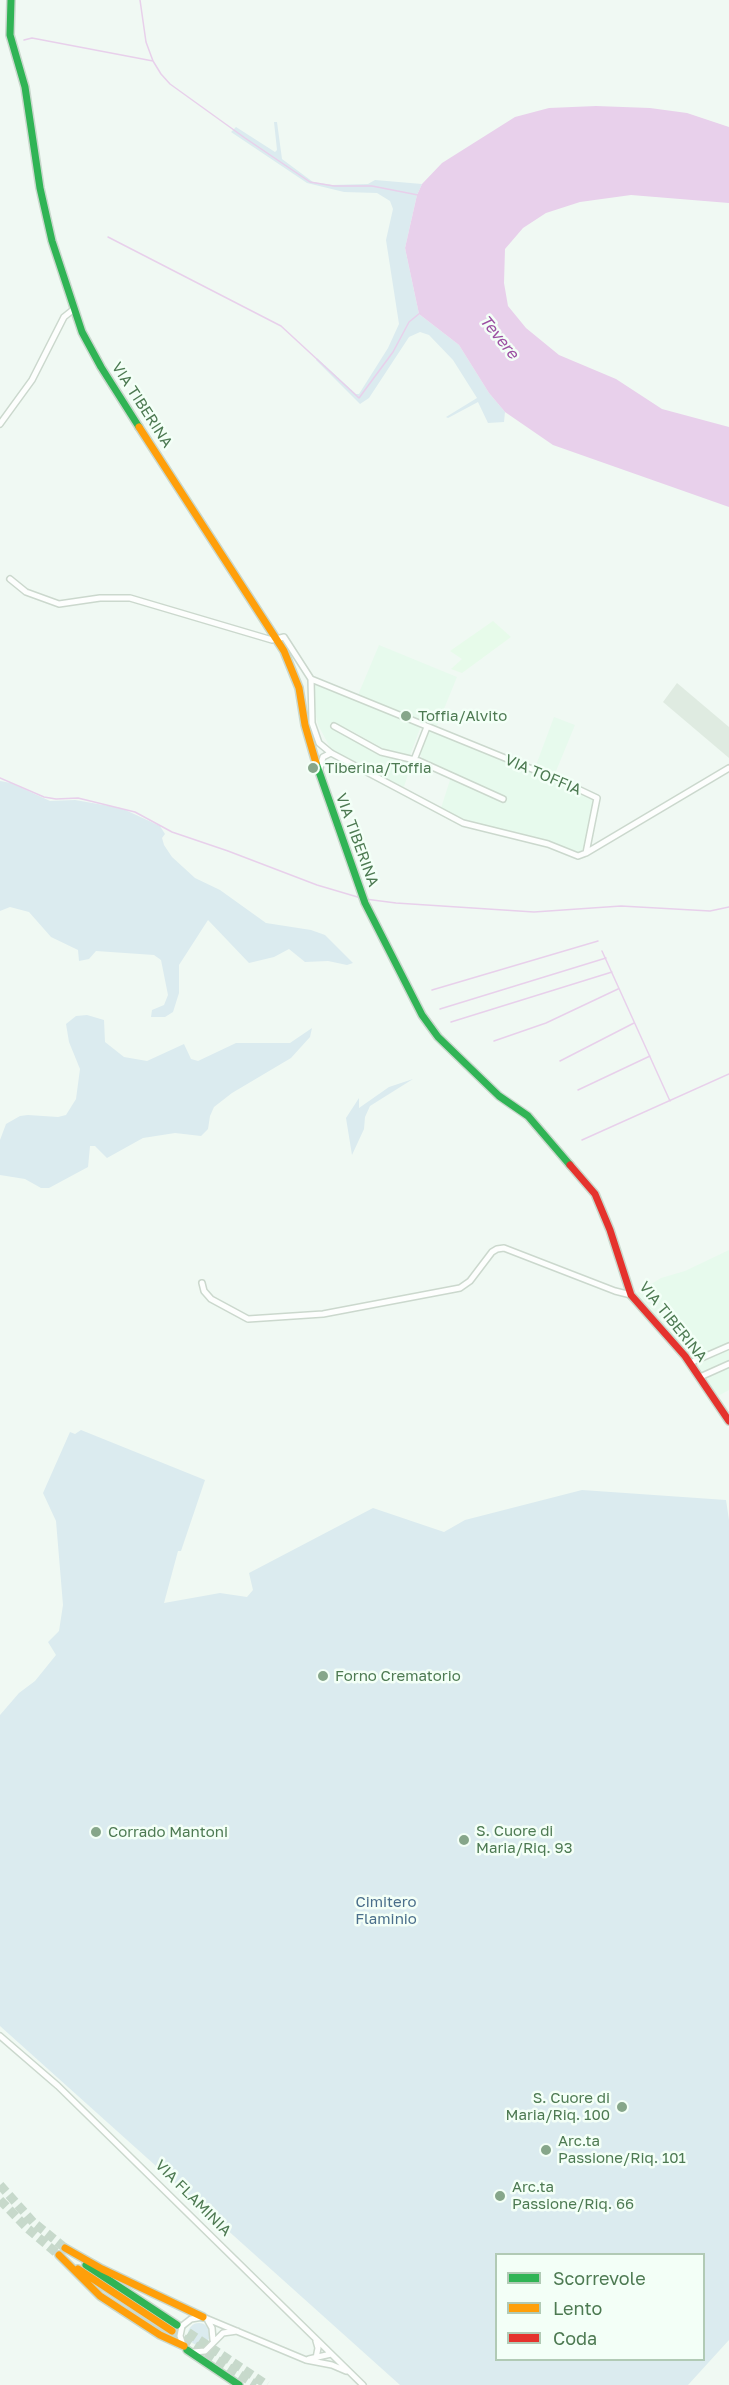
<!DOCTYPE html>
<html>
<head>
<meta charset="utf-8">
<style>
  body { margin:0 }
  #map { position:relative; width:729px; height:2385px; overflow:hidden; background:#f0f9f3; font-family:"Golos Text",sans-serif }
  canvas { display:block }
  .legend { position:absolute; left:495px; top:2253px; width:210px; height:108px; box-sizing:border-box; background:#f3fff7; border:2px solid #b1cab5; margin:0; padding:8px 10px; list-style:none; font-size:18px; color:#4d7a52 }
  .legend li { display:flex; align-items:center; gap:12px; height:30px }
  .legend b { width:30px; border:2px solid #b1cab5 }
</style>
</head>
<body>
<div id="map">
<canvas width="729" height="2385"></canvas>
<ul class="legend">
<li><b style="height:8px;background:#30b455"></b>Scorrevole</li>
<li><b style="height:8px;background:#ff9f0a"></b>Lento</li>
<li><b style="height:8px;background:#e5322d"></b>Coda</li>
</ul>
</div>
<script>
const ctx = document.querySelector('canvas').getContext('2d');
ctx.lineJoin = 'round';
function paint(path, color) { ctx.fillStyle = color; ctx.fill(path, 'evenodd'); }
const toPath = rows => new Path2D(rows.map(r => 'M' + r).join(''));
function stroke(path, color, width, dash) { ctx.strokeStyle = color; ctx.lineWidth = width; ctx.lineCap = dash ? 'butt' : 'round'; ctx.setLineDash(dash || []); ctx.stroke(path); }
function label(font, color, halo, rows, align = 'center') {
  ctx.font = font + ' "Golos Text",sans-serif'; ctx.lineWidth = 5; ctx.setLineDash([]); ctx.textBaseline = 'middle'; ctx.strokeStyle = halo; ctx.fillStyle = color; for (const [text, x, y, turn = 0] of rows) {
    ctx.save(); ctx.translate(x, y); ctx.rotate((+turn || 0) * Math.PI / 180); ctx.textAlign = isNaN(turn) ? turn : align; if (halo) ctx.strokeText(text, 0, 0); ctx.fillText(text, 0, 0); ctx.restore();
  }
}
paint(toPath([
  [379,645,457,677,437,726,358,695],
  [315,685,421,726,410,755,389,752,352,731,330,723,330,726,374,750,390,757,412,761,404,787,380,777,331,749,318,725,314,707],
  [554,717,575,725,554,776,535,768],
  [429,730,591,797,593,801,584,850,578,853,555,843,471,823,441,808,451,777,504,797,423,759,419,753],
  [729,1250,729,1390,718,1396,696,1363,635,1294,661,1278,685,1271]
]), '#e7faed');
paint(toPath([
  [493,621,511,637,462,673,451,669,462,659,450,651]
]), '#e7fbea');
paint(toPath([
  [677,683,729,727,729,758,663,702]
]), '#dfebe1');
paint(toPath([
  [274,122,277,122,282,159,313,182,332,185,368,184,375,180,422,184,417,195,405,248,419,314,459,345,489,393,505,412,504,422,488,423,478,402,448,418,446,417,477,398,453,360,429,335,420,332,409,337,369,398,360,404,316,360,317,358,356,394,359,394,388,348,399,324,386,240,393,209,390,201,377,193,344,192,307,183,231,132,236,127,275,152,277,150],
  [0,781,11,783,50,801,75,800,121,808,160,826,165,834,162,838,164,845,172,857,195,878,220,890,266,923,311,930,325,935,353,963,347,965,328,961,305,962,289,949,274,957,249,963,208,920,179,965,179,993,173,1012,165,1017,151,1017,152,1010,164,1005,168,995,161,960,154,955,96,951,89,959,79,961,78,950,51,937,29,912,10,907,0,911],
  [87,1015,104,1020,105,1042,124,1057,147,1061,184,1044,191,1059,198,1061,236,1043,290,1043,312,1028,310,1037,291,1058,232,1093,214,1107,210,1116,208,1129,201,1136,175,1133,143,1138,107,1158,95,1146,90,1146,88,1167,49,1188,41,1188,25,1179,0,1175,0,1140,6,1124,20,1116,28,1115,58,1117,66,1115,76,1099,80,1069,69,1042,66,1024,76,1016],
  [413,1079,370,1106,365,1117,364,1129,352,1155,346,1118,359,1098,359,1108,389,1087],
  [81,1430,205,1480,181,1551,178,1551,164,1603,220,1593,247,1597,253,1590,249,1573,373,1508,444,1532,465,1520,582,1490,726,1500,729,1520,729,2340,688,2385,400,2385,0,2026,0,1715,19,1693,35,1681,56,1655,48,1642,59,1631,63,1605,56,1521,43,1493,70,1432,75,1434],
  [496,2254,704,2254,704,2360,496,2360],
  '188 2334a11 11 0 1 1 22 0a11 11 0 1 1-22 0Z'
]), '#dbebef');
paint(toPath([
  [596,106,650,108,687,113,729,127,729,203,631,195,580,202,546,213,523,228,505,249,504,283,508,306,526,328,559,355,616,379,662,409,729,427,729,507,553,445,505,412,489,393,459,345,419,314,405,248,417,195,422,184,442,163,515,117,549,108]
]), '#e8d0eb');
stroke(toPath([
  [140,0,146,42,153,61,161,74,170,84,245,138,310,182,334,186,372,186,418,195],
  [24,40,32,38,153,61],
  [108,237,281,326,359,398,393,352,409,322,420,313],
  [0,778,44,797,56,799,78,798,135,812,172,832,228,851,317,885,361,898],
  [365,899,396,903,534,912,621,906,710,911,729,907],
  [602,951,670,1101],
  [432,990,598,941],
  [440,1009,606,958],
  [451,1022,612,972],
  [494,1041,546,1023,618,989],
  [560,1061,634,1023],
  [578,1090,650,1056],
  [582,1140,729,1074]
]), '#e8d0eb', 1.5);
stroke(toPath([
  [0,2185,33,2222,65,2248],
  [0,2200,27,2228,59,2255],
  [177,2325,267,2385],
  [172,2331,256,2385]
]), '#c7d9cb', 9, [9, 4.5]);
const street = toPath([
  [0,424,32,380,64,317,74,309],
  [10,579,26,592,59,604,100,598,130,598,272,640,284,637,311,679,559,780,597,798,586,853,578,856,548,844,463,823,331,753,319,743,312,723,311,679],
  [334,726,381,752,419,761,503,799],
  [414,760,427,727],
  [319,772,323,757,331,753],
  [586,853,729,768],
  [202,1283,204,1291,211,1299,248,1319,323,1314,460,1288,470,1281,492,1252,497,1249,504,1248,615,1291,631,1295],
  [690,1363,729,1346],
  [700,1377,729,1364],
  [0,2036,58,2086,363,2385],
  [208,2321,212,2328,213,2340],
  [316,2341,318,2348,316,2358],
  [183,2345,180,2336,182,2326,191,2319,203,2317,306,2360,332,2365,346,2371],
  [193,2352,205,2351,223,2333,237,2331],
  [309,2359,331,2354]
]);
const fast = toPath([
  [11,0,10,35,25,87,40,188,52,241,82,332,101,367,139,427],
  [316,763,365,903,422,1015,438,1037,499,1096,528,1116,570,1165],
  [86,2265,177,2325],
  [187,2350,239,2385]
]);
const slow = toPath([
  [139,427,284,651,299,688,305,725,316,763],
  [65,2248,102,2269,203,2317],
  [59,2255,100,2296,160,2335,184,2346],
  [78,2269,172,2331]
]);
const jam = toPath([
  [570,1165,595,1194,610,1230,631,1295,685,1356,729,1421]
]);
stroke(street, '#cbd8cd', 8);
stroke(fast, '#cad8cd', 10);
stroke(slow, '#cad8cd', 10);
stroke(jam, '#cad8cd', 10);
stroke(street, '#fdfefd', 5);
stroke(fast, '#30b455', 7);
stroke(slow, '#ff9f0a', 7);
stroke(jam, '#e5322d', 7);
for (const [x, y, r, color] of [
  [406,716,6,"#86a68a"],
  [313,768,6,"#86a68a"],
  [323,1676,6,"#86a68a"],
  [96,1832,6,"#86a68a"],
  [464,1840,6,"#86a68a"],
  [622,2107,6,"#86a68a"],
  [546,2150,6,"#86a68a"],
  [500,2196,6,"#86a68a"]
]) { const dot = new Path2D(); dot.arc(x, y, r, 0, 2 * Math.PI); ctx.fillStyle = color; ctx.fill(dot); stroke(dot, '#f3fff7', 2); }
label('15px', '#4d7a52', '#f3fff7', [
  ["VIA TIBERINA",142,405,57],
  ["VIA TOFFIA",543,775,23],
  ["VIA TIBERINA",357,840,70],
  ["VIA TIBERINA",673,1322,51],
  ["VIA FLAMINIA",193,2198,45]
]);
label('15px', '#4d7a52', '#f3fff7', [
  ["Toffia/Alvito",418,716],
  ["Tiberina/Toffia",325,768],
  ["Forno Crematorio",335,1676],
  ["S. Cuore di",476,1831],
  ["Maria/Riq. 93",476,1848],
  ["Corrado Mantoni",108,1832],
  ["S. Cuore di",610,2098,"right"],
  ["Maria/Riq. 100",610,2115,"right"],
  ["Arc.ta",558,2141],
  ["Passione/Riq. 101",558,2158],
  ["Arc.ta",512,2187],
  ["Passione/Riq. 66",512,2204]
], 'left');
label('15px', '#4a6e8b', '#f3fff7', [
  ["Cimitero",386,1902],
  ["Flaminio",386,1919]
]);
label('italic 16px', '#9c50a2', '#f3fff7', [
  ["Tevere",499,337,51]
]);
</script>
</body>
</html>
